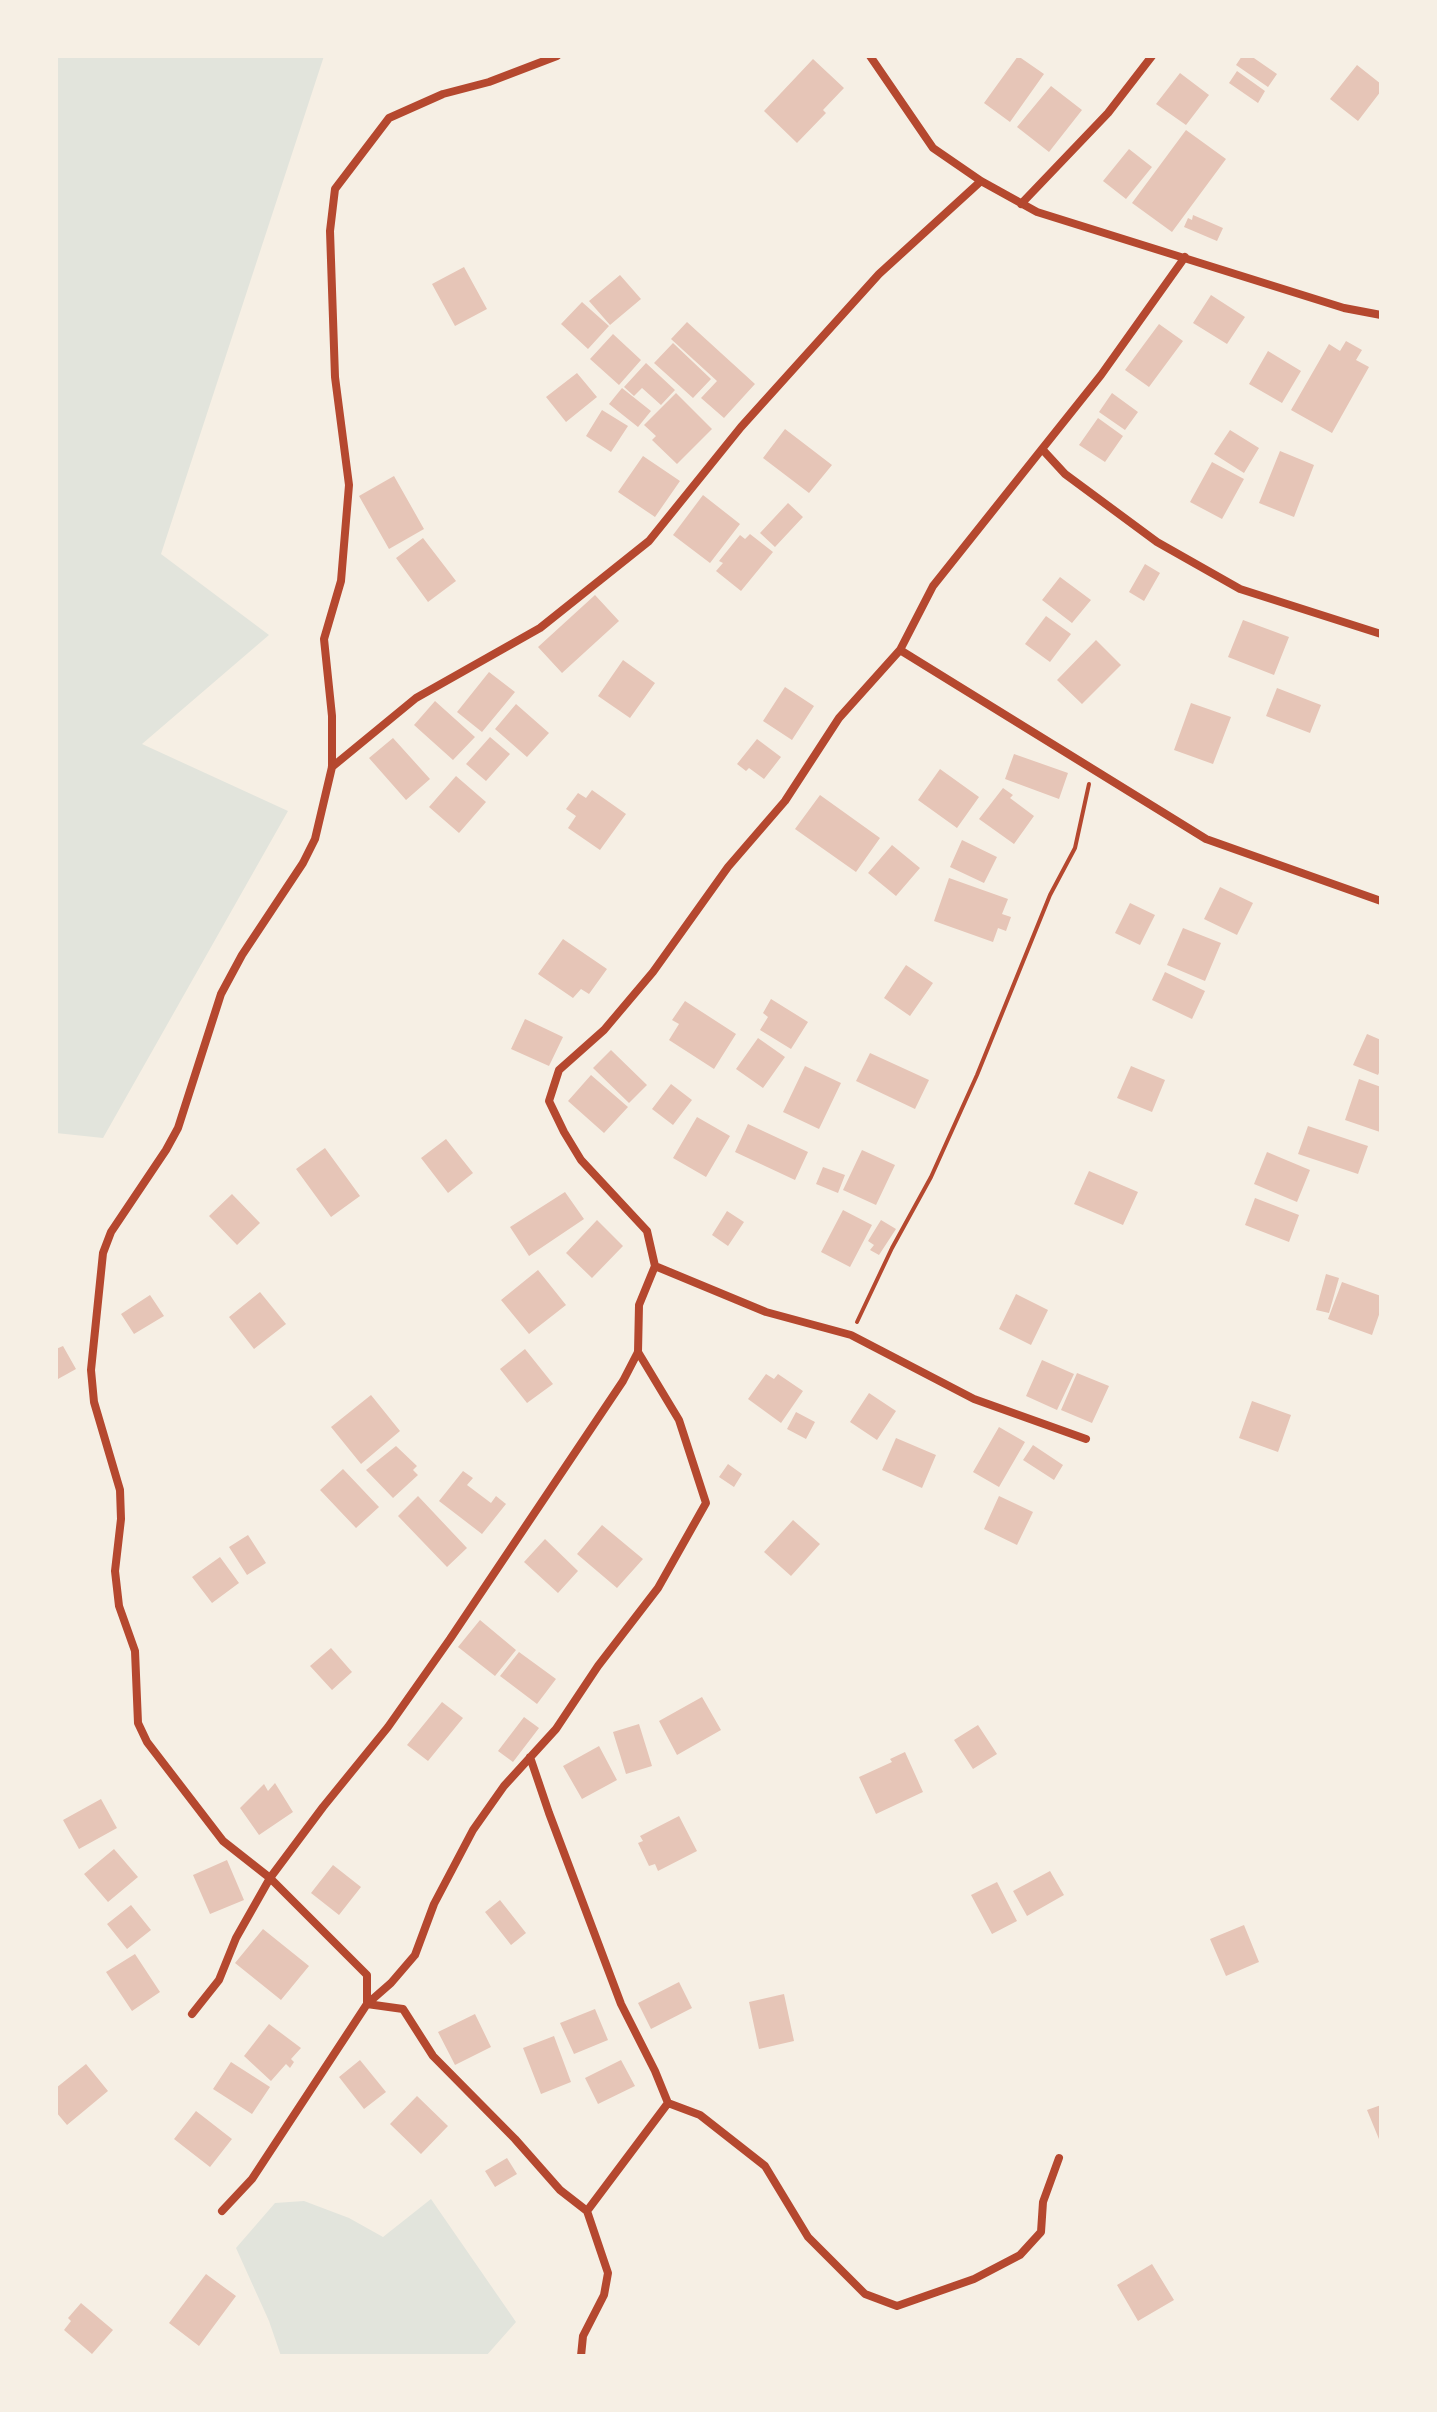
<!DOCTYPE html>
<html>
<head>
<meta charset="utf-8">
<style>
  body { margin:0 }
  #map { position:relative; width:1437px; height:2412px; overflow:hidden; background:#f6efe4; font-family:Figtree,sans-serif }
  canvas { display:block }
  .frame { position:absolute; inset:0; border:58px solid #f6efe4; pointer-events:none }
</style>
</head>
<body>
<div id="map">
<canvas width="1437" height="2412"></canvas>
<div class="frame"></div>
</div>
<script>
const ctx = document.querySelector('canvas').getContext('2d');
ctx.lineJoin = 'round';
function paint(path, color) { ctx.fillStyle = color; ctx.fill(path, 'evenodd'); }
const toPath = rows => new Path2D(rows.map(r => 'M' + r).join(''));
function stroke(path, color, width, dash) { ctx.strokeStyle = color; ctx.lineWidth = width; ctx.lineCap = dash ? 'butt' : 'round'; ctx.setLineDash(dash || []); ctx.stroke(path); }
paint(toPath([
  [56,56,324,56,161,554,269,635,142,744,288,811,103,1138,56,1133],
  [431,2199,516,2322,486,2356,281,2356,269,2321,236,2248,275,2203,304,2201,349,2218,383,2237]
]), '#e2e4dc');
paint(toPath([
  [1018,56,1044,74,1010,122,984,103],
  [1242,56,1251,56,1277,74,1268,87,1236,65],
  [813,59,844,88,823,110,826,113,797,143,764,111],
  [1357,65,1381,84,1381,91,1358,121,1330,99],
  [1237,71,1265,91,1258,103,1229,83],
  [1180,73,1209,95,1186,125,1156,104],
  [1051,86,1082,110,1049,152,1017,127],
  [1186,130,1226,159,1172,232,1132,203],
  [1129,149,1152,167,1126,199,1103,181],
  [1193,215,1223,228,1217,241,1184,227,1188,218,1192,220],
  [464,267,487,309,455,326,432,284],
  [620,275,641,299,610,325,589,301],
  [1211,295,1245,317,1227,344,1193,323],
  [582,302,609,326,588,349,561,324],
  [687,322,755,384,724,418,701,398,717,381,671,339],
  [1159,324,1183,341,1149,387,1125,370],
  [613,334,641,360,619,385,590,359],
  [1346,341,1362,350,1356,360,1369,367,1332,433,1291,410,1329,344,1340,351],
  [673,343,711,379,693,398,654,363],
  [1268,351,1301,371,1282,403,1249,384],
  [646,363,675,390,661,405,642,388,634,396,624,387],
  [577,373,597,397,566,422,546,397],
  [622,388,651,411,638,427,609,404],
  [676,393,712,429,677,464,652,440,656,436,644,425],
  [1112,393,1138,412,1125,430,1099,412],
  [602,410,628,426,611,452,586,436],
  [1098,418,1123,436,1105,462,1079,445],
  [785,429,832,465,809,493,763,458],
  [1230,430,1259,448,1244,473,1214,454],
  [1280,451,1314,465,1294,517,1259,503],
  [643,456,680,481,655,517,618,492],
  [1212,462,1244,479,1222,519,1190,502],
  [394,476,424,529,389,549,359,496],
  [703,495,740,524,710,563,673,535],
  [788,503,803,517,775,547,760,533],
  [750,534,773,552,741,591,716,571,723,563,719,561,740,535,745,539],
  [423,538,456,581,428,602,396,558],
  [1145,564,1160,573,1144,601,1129,592],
  [1060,577,1091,600,1072,623,1042,600],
  [595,595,619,621,562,673,538,647],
  [1046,616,1071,634,1050,662,1025,644],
  [1243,620,1289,637,1274,675,1228,657],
  [1096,640,1121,665,1082,704,1057,680],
  [623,660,655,683,630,718,598,696],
  [489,672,515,692,482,732,457,712],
  [785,687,814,706,792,740,763,721],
  [1277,688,1321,705,1310,733,1266,716],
  [435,701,475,737,453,760,414,725],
  [1191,703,1231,717,1213,764,1174,750],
  [516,704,549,733,527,757,495,729],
  [490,737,510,754,486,781,466,764],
  [393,738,430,779,406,800,369,758],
  [757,739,781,757,764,779,749,768,746,771,737,764],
  [1014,754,1068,773,1059,799,1005,779],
  [940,769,979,797,957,828,918,800],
  [456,776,486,802,459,833,429,807],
  [1003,788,1013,795,1010,798,1034,816,1014,844,979,819],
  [592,790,626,814,600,850,568,828,576,816,566,809,578,793,586,798],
  [820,795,880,838,856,872,795,829],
  [962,840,997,857,984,883,950,867],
  [892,845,920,868,896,896,868,873],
  [949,878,1008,899,1002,914,1011,917,1006,931,998,928,993,942,934,921],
  [1220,887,1253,903,1237,935,1204,919],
  [1130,903,1155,915,1140,945,1115,933],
  [1183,928,1221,943,1205,981,1167,965],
  [563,939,607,969,589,994,581,989,573,998,538,974],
  [906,965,933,983,910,1016,884,998],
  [1165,972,1205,991,1192,1019,1152,1000],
  [771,999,808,1022,791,1049,760,1030,768,1017,763,1013],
  [685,1001,736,1034,714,1069,669,1040,679,1024,672,1020],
  [525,1019,563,1037,549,1066,511,1049],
  [1367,1034,1381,1040,1381,1068,1378,1075,1353,1065],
  [758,1038,785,1057,763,1088,736,1069],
  [611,1050,647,1085,629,1103,593,1068],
  [870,1053,929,1080,915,1109,856,1081],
  [805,1066,841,1083,819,1129,783,1112],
  [1131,1066,1165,1080,1152,1112,1117,1098],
  [591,1075,628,1107,604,1133,568,1101],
  [1359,1079,1381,1087,1380,1132,1345,1120],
  [671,1084,692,1100,673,1125,652,1109],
  [697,1117,730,1136,706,1177,673,1158],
  [748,1124,808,1152,795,1180,735,1152],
  [1308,1126,1368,1146,1358,1174,1298,1154],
  [446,1139,473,1173,448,1193,421,1158],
  [325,1148,360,1196,331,1217,296,1169],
  [862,1150,895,1165,876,1205,843,1190],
  [1267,1152,1310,1170,1297,1202,1254,1184],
  [823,1167,845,1175,838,1193,816,1184],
  [1089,1171,1138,1192,1123,1225,1074,1204],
  [565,1192,584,1219,529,1256,510,1227],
  [232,1194,260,1223,237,1245,209,1216],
  [1255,1198,1299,1215,1289,1242,1245,1225],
  [843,1210,872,1225,850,1267,821,1252],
  [727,1211,744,1222,728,1246,712,1235],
  [597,1220,623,1246,592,1278,566,1253],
  [881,1220,896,1229,879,1255,870,1250,874,1245,868,1241],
  [538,1270,566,1305,529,1334,501,1300],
  [1326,1274,1339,1278,1329,1313,1316,1310],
  [1342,1282,1381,1296,1381,1309,1372,1335,1328,1319],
  [260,1292,286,1324,254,1349,229,1317],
  [1016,1294,1048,1310,1031,1345,999,1329],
  [150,1295,164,1316,134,1334,121,1314],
  [63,1346,76,1369,58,1379,56,1349],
  [525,1349,553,1384,527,1403,500,1369],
  [1042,1360,1074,1374,1057,1410,1026,1396],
  [1077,1373,1109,1386,1092,1423,1061,1410],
  [766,1374,774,1379,778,1374,803,1391,781,1423,748,1399],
  [869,1393,896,1411,877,1440,850,1422],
  [371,1395,400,1431,361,1464,331,1427],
  [1252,1401,1291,1415,1278,1452,1239,1438],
  [796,1412,815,1422,806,1439,787,1429],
  [999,1427,1025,1442,999,1487,973,1472],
  [896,1438,936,1455,922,1488,882,1470],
  [1033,1445,1063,1465,1054,1480,1023,1460],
  [396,1446,417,1466,413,1470,418,1475,393,1498,366,1470],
  [728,1464,742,1474,734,1487,719,1477],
  [343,1469,379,1507,356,1528,320,1490],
  [463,1471,473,1478,467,1485,491,1503,496,1496,506,1504,482,1534,439,1501],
  [418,1496,467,1548,447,1567,398,1516],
  [999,1496,1033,1512,1017,1545,984,1529],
  [793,1520,820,1544,791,1576,764,1552],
  [602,1525,643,1559,617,1588,577,1554],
  [248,1535,266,1563,247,1575,229,1547],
  [545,1539,578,1571,558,1593,524,1562],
  [220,1557,239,1583,212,1603,192,1577],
  [480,1620,516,1650,495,1676,458,1647],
  [331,1648,352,1672,332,1690,310,1666],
  [519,1652,556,1679,537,1704,500,1676],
  [702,1697,721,1730,677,1755,659,1721],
  [442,1702,463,1718,428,1761,407,1745],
  [524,1717,539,1728,513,1762,498,1751],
  [639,1724,652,1766,626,1774,613,1732],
  [978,1725,997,1754,973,1769,954,1740],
  [599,1746,617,1780,582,1799,563,1766],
  [905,1752,923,1792,876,1814,859,1777,892,1762,890,1759],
  [275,1783,293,1812,259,1835,240,1808,264,1784,268,1791],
  [101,1799,117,1828,79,1849,63,1820],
  [679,1816,697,1851,658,1871,655,1864,649,1866,638,1843,643,1841,640,1836],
  [114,1849,138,1877,108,1902,84,1874],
  [227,1860,244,1900,210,1914,193,1875],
  [333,1865,361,1887,339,1915,311,1893],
  [1050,1871,1064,1895,1027,1916,1013,1891],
  [997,1882,1017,1921,992,1934,971,1895],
  [500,1900,526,1933,511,1945,485,1912],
  [131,1905,151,1930,127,1949,107,1924],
  [1244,1925,1259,1962,1226,1976,1210,1939],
  [263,1929,309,1966,281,2000,235,1963],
  [135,1954,160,1992,132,2011,106,1972],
  [679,1982,692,2008,651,2029,638,2003],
  [784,1994,794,2041,759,2049,749,2002],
  [595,2009,608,2040,574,2054,560,2023],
  [475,2014,491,2047,455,2065,438,2032],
  [269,2024,301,2048,291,2059,294,2062,290,2068,286,2064,271,2081,244,2056],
  [554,2036,571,2082,541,2094,523,2048],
  [360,2060,386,2092,364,2109,339,2077],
  [621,2060,635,2086,598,2104,585,2078],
  [231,2062,270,2087,252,2114,213,2089],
  [86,2064,108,2091,67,2125,56,2112,56,2088],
  [417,2096,448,2126,421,2154,390,2124],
  [1381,2105,1381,2144,1367,2110],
  [196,2111,232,2139,210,2167,174,2139],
  [507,2158,517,2174,495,2187,485,2171],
  [1152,2264,1174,2300,1138,2321,1117,2285],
  [206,2274,236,2296,199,2346,169,2323],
  [81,2303,113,2330,92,2354,64,2330,71,2321,68,2318]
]), '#e6c5b7');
stroke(toPath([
  [857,1322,892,1248,931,1177,977,1075,1050,895,1075,848,1089,784]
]), '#b5482f', 4);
stroke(toPath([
  [557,56,489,82,443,94,389,118,335,189,330,231,335,377,349,485,341,581,324,639,332,716,332,767,315,839,303,863,242,955,221,994,178,1128,166,1150,111,1232,103,1253,91,1370,94,1402,120,1490,121,1519,115,1571,119,1606,135,1651,138,1723,147,1742,223,1841,270,1878,367,1975,367,2004,403,2009,433,2056,515,2139,560,2190,587,2211,608,2273,604,2295,583,2336,581,2356],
  [870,56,933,148,981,181,1037,212,1344,308,1381,315],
  [1021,204,1108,113,1152,56],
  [1185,257,1101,375,1042,449,1065,474,1157,542,1240,589,1381,634],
  [900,650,1206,839,1381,901],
  [332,767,416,698,540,628,649,541,741,427,879,274,981,181],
  [655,1266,766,1312,851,1335,974,1399,1086,1439],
  [530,1757,549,1813,621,2004,655,2071,668,2103,700,2115,765,2166,808,2237,865,2294,897,2306,974,2279,1020,2255,1041,2232,1043,2202,1059,2158],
  [192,2014,219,1980,236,1938,270,1878,323,1807,388,1727,450,1639,623,1381,638,1352,639,1305,655,1266,647,1231,581,1160,564,1132,549,1101,559,1070,604,1030,653,972,728,867,785,801,839,718,900,650,933,586,1042,449],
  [222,2211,252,2179,367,2004,391,1983,415,1955,434,1904,473,1830,504,1786,556,1729,598,1666,658,1588,706,1503,679,1420,638,1352],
  [587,2211,668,2103]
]), '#b5482f', 8);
</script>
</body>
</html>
